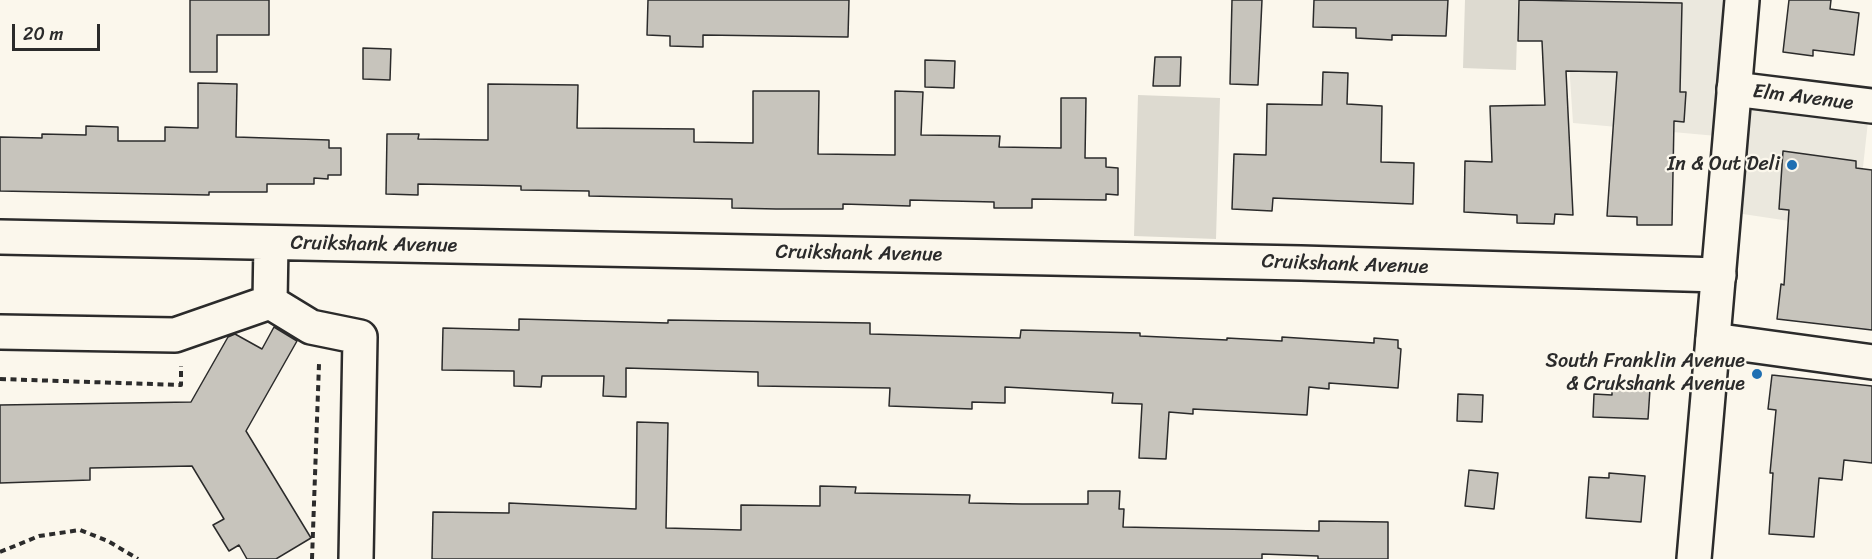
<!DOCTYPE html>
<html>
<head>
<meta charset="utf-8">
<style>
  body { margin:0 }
  #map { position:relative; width:1872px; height:559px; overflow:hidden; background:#fbf7ec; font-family:Sriracha,sans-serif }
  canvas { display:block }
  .scale { position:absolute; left:12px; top:24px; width:88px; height:27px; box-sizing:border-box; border:3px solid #2b2b2b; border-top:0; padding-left:8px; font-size:18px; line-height:21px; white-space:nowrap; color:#2b2b2b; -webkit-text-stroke:4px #fbf7ec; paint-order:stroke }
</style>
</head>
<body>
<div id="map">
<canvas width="1872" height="559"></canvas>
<div class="scale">20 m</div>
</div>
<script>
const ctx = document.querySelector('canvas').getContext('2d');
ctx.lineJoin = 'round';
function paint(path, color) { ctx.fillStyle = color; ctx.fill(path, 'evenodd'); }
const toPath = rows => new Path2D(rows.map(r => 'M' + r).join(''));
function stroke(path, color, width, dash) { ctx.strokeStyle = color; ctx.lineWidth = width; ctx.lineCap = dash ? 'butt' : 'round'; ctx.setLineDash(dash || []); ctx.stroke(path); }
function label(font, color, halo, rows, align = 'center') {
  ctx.font = font + ' Sriracha,sans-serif'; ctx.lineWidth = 4.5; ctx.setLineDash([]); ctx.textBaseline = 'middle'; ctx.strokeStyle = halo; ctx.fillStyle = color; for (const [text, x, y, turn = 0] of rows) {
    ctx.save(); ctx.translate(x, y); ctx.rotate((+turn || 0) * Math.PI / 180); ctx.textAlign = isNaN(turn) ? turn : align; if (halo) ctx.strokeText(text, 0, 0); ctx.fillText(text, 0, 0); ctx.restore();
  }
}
paint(toPath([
  [1571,0,1737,0,1731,86,1870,103,1856,231,1723,211,1728,137,1573,123,1570,78]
]), '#ebe8de');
paint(toPath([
  [1465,0,1518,0,1516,70,1463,68],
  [1138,95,1220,98,1216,239,1134,236]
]), '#dddad0');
const building = toPath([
  [190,0,269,0,269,35,217,35,217,72,190,72,190,0],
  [648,0,849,0,848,37,703,35,703,47,670,46,670,36,647,35,648,0],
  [1232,0,1262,0,1258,85,1230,84,1232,0],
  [1314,0,1448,0,1446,36,1392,35,1392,40,1356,38,1356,28,1313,27,1314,0],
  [1519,0,1682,3,1680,92,1686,92,1684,122,1674,121,1672,225,1637,225,1637,217,1607,216,1617,72,1566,71,1573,215,1555,214,1554,224,1517,223,1517,215,1464,212,1465,161,1492,162,1490,106,1545,105,1542,41,1518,41,1519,0],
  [1789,0,1831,0,1830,9,1859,13,1854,55,1813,50,1813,56,1783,52,1789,0],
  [363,48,391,49,390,80,363,79,363,48],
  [1155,57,1181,57,1180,86,1153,86,1155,57],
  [925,60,955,61,954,88,925,87,925,60],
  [1323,72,1348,73,1347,104,1382,106,1381,162,1414,163,1413,204,1273,198,1272,211,1232,209,1234,154,1266,155,1267,104,1322,105,1323,72],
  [198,83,237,84,236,137,329,140,329,148,341,148,341,175,328,175,328,179,314,178,314,184,267,184,267,192,209,192,209,195,0,191,0,137,42,138,42,134,86,135,86,126,118,127,118,141,165,141,165,127,198,128,198,83],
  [488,84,578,85,577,128,694,129,694,142,753,143,753,91,819,91,818,154,895,155,895,91,923,92,921,135,1000,136,999,147,1061,148,1061,98,1086,98,1085,158,1106,158,1106,167,1118,168,1118,195,1106,194,1106,200,1032,199,1032,208,994,208,994,202,910,200,910,206,843,204,843,209,776,209,732,208,732,199,589,196,589,191,521,190,521,186,418,184,418,195,386,194,387,134,419,134,418,139,488,140,488,84],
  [1783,151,1856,161,1856,168,1872,170,1872,330,1777,319,1781,284,1784,285,1789,210,1779,209,1783,151],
  [519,319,668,323,668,320,870,323,870,334,1020,338,1021,330,1140,333,1140,336,1227,340,1227,338,1282,341,1282,337,1374,343,1374,338,1398,340,1398,348,1401,349,1398,388,1329,383,1329,389,1309,387,1307,415,1193,409,1193,414,1169,412,1166,459,1139,458,1142,404,1112,403,1113,393,1005,387,1005,403,972,402,972,409,889,406,890,388,758,386,758,372,626,368,626,397,603,396,604,376,542,376,541,387,514,386,514,371,442,370,443,328,519,330,519,319],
  [274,327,297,341,246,431,311,538,276,559,247,559,239,545,229,551,213,525,224,519,192,466,90,468,90,480,0,483,0,405,191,402,228,337,235,334,262,349,274,327],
  [1772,375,1872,386,1872,463,1844,460,1842,480,1819,478,1814,537,1769,534,1773,473,1770,473,1776,410,1768,409,1772,375],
  [1612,388,1650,389,1648,419,1593,417,1594,394,1612,395,1612,388],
  [1458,394,1483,395,1482,422,1457,421,1458,394],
  [637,422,668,423,666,528,741,530,741,505,820,506,820,486,856,487,855,493,970,495,969,503,1022,504,1088,504,1088,491,1120,491,1119,509,1124,509,1123,527,1319,531,1319,521,1388,522,1388,559,1318,559,1318,556,1262,554,1262,559,432,559,433,512,509,513,509,503,636,509,637,422],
  [1469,470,1498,473,1494,509,1465,506,1469,470],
  [1609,473,1645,476,1641,522,1586,518,1589,477,1609,478,1609,473]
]);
paint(building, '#c7c4bc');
stroke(building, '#2b2b2b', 1.5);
const minor = toPath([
  [1734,89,1872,106],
  [0,237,1301,263,1719,275],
  [270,302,311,327,360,337,356,559],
  [270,302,271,243],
  [0,332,175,335,270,302],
  [1713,340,1872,362]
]);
const major = toPath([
  [1694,559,1742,0]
]);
stroke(minor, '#2b2b2b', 38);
stroke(major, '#2b2b2b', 38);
stroke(toPath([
  [0,379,181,385,181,366],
  [0,552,39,536,80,530,108,541,138,559],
  [312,559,319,364]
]), '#2b2b2b', 4, [6, 4.5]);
stroke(minor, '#fbf7ec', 33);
stroke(major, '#fbf7ec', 33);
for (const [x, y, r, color] of [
  [1792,165,6,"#1f6fb2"],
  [1757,374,6,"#1f6fb2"]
]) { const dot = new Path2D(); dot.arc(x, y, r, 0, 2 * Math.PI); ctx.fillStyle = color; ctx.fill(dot); stroke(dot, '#fbf7ec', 2); }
label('20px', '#2b2b2b', '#fbf7ec', [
  ["Elm Avenue",1803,98,7],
  ["Cruikshank Avenue",374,245,1],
  ["Cruikshank Avenue",859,254,1],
  ["Cruikshank Avenue",1345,265,2]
]);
label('20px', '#2b2b2b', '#fbf7ec', [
  ["In & Out Deli",1780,165],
  ["South Franklin Avenue",1745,362],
  ["& Crukshank Avenue",1745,385]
], 'right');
</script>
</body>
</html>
